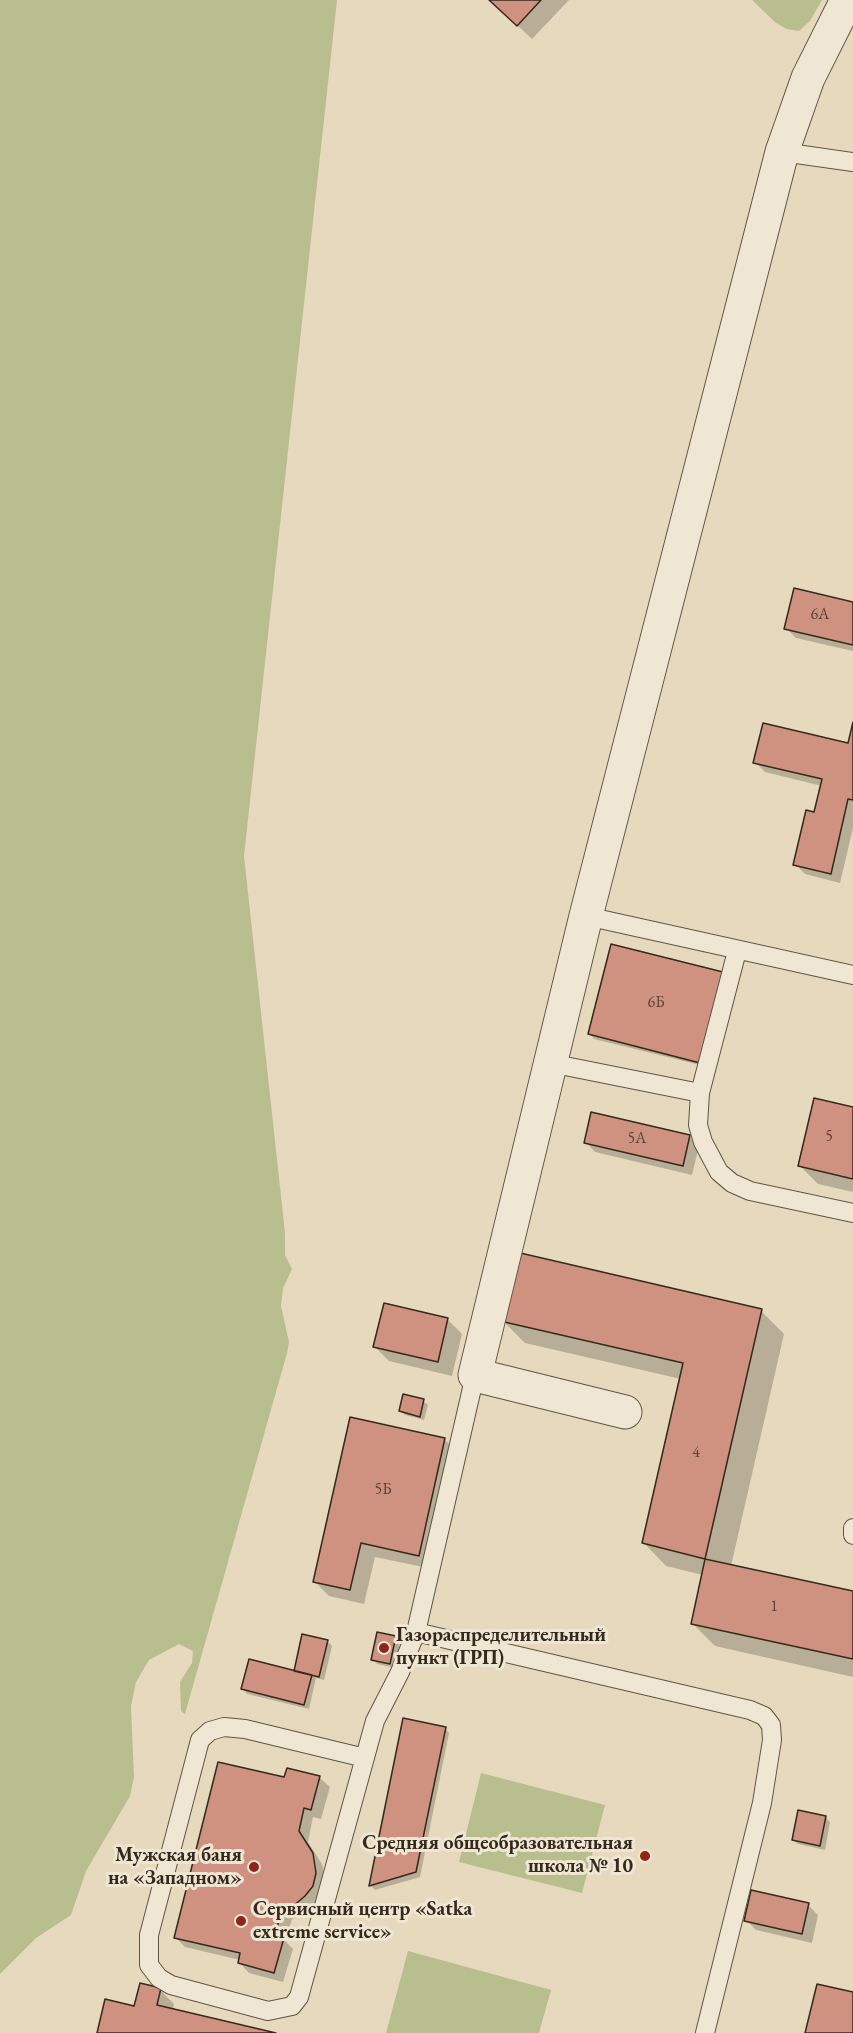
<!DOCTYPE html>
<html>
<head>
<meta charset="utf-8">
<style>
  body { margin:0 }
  canvas { display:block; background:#e6d9bd }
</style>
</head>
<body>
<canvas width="853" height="2033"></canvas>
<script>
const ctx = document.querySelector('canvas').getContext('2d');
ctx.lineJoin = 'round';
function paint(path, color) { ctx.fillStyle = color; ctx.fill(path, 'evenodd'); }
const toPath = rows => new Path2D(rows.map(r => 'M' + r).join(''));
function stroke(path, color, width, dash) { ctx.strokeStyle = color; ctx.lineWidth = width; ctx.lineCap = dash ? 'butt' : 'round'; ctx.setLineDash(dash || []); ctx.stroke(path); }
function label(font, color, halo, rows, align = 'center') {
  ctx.font = font + ' "EB Garamond",serif'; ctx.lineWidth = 6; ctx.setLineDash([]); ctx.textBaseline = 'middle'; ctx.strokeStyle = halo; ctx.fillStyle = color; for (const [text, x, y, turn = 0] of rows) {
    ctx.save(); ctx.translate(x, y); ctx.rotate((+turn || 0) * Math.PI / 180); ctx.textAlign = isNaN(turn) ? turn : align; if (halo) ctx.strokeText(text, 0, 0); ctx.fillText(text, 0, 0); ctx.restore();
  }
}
paint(toPath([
  [0,0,337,0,244,856,285,1233,285,1255,292,1269,283,1288,281,1306,289,1342,287,1353,185,1714,181,1711,180,1682,192,1663,193,1651,179,1644,149,1660,136,1682,131,1706,134,1777,130,1796,86,1871,71,1915,36,1938,0,1974],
  [752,0,822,0,810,21,799,31,787,29,776,23],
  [481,1773,605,1805,582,1893,459,1862],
  [408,1951,551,1990,539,2033,386,2033]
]), '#b9be8e');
paint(toPath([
  [490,0,569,0,532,39],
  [853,603,853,651,796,638,786,628],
  [853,728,853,828,840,883,805,874,795,864,815,814,822,786,765,772,755,762,849,745],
  [612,946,704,1066,594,1039,590,1034],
  [853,1109,853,1192,818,1184,800,1166],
  [689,1136,699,1146,692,1175,595,1152,586,1142],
  [761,1311,784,1334,731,1566,853,1592,853,1677,715,1646,692,1623,703,1575,666,1566,643,1542,681,1379,525,1343,502,1320],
  [447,1319,462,1334,452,1376,389,1361,375,1347],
  [423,1401,428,1405,424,1420,405,1415,400,1411],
  [444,1439,458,1453,433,1569,375,1557,364,1604,329,1596,315,1582],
  [379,1634,396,1638,400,1642,395,1668,377,1664,373,1659],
  [327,1641,332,1646,324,1680,316,1678,309,1709,247,1694,243,1689,295,1672],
  [404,1720,445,1728,449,1733,420,1877,375,1890,371,1886],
  [288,1770,320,1778,330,1787,321,1819,313,1817,308,1842,322,1864,326,1883,322,1896,314,1906,302,1916,292,1919,285,1941,293,1949,283,1982,249,1973,240,1963,240,1960,185,1947,176,1938,285,1778],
  [826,1818,830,1822,825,1850,798,1844,793,1840],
  [808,1905,818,1915,812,1943,756,1930,746,1920],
  [160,1990,174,2004,173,2010,269,2033,98,2033]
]), '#0003');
const building = toPath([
  [489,0,541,0,517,26,489,0],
  [794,588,853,602,853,645,784,629,794,588],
  [853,722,853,800,848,799,831,874,793,865,806,810,814,812,822,779,753,763,763,723,848,743,853,722],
  [611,944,723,972,700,1063,588,1034,611,944],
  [814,1098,853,1107,853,1179,798,1166,814,1098],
  [591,1112,690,1135,683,1166,584,1143,591,1112],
  [516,1252,762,1309,705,1559,642,1543,683,1363,500,1321,516,1252],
  [384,1303,448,1318,438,1362,373,1347,384,1303],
  [403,1394,424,1399,420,1417,399,1411,403,1394],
  [350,1417,445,1438,419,1556,361,1543,350,1590,313,1582,350,1417],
  [705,1559,853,1591,853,1659,691,1624,705,1559],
  [377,1632,396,1636,390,1664,371,1660,377,1632],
  [302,1634,328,1640,319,1677,294,1671,302,1634],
  [249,1659,312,1675,304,1705,241,1689,249,1659],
  [403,1718,446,1727,416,1872,369,1886,403,1718],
  [218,1762,284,1777,287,1768,320,1776,311,1810,304,1808,299,1831,313,1853,316,1873,313,1886,305,1896,292,1907,282,1909,275,1935,284,1938,274,1973,238,1963,240,1953,174,1938,218,1762],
  [798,1810,826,1816,820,1846,792,1840,798,1810],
  [751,1890,809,1903,802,1934,744,1921,751,1890],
  [140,1983,161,1988,157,2005,276,2033,97,2033,105,1999,134,2006,140,1983],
  [817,1984,853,1992,853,2033,805,2033,817,1984]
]);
paint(building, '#cf9281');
stroke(building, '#34291c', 1.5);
const service = toPath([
  [782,152,853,162],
  [586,916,853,975],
  [550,1063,700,1093,698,1125,703,1142,719,1172,732,1183,750,1191,853,1213],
  [700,1093,737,951],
  [475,1375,416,1632,750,1710,764,1716,771,1725,772,1740,762,1803,705,2033],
  [853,1528,853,1535],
  [365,1758,245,1729,224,1727,210,1731,200,1740,149,1935,149,1965,159,1978,171,1985,268,2011,292,2006,299,1997,375,1721,400,1672,416,1632]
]);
const minor = toPath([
  [625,1412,475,1375,586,916,782,152,808,78,847,0]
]);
stroke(service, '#605544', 20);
stroke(minor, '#605544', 35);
stroke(service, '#efe6d4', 18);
stroke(minor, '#efe6d4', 33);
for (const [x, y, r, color] of [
  [384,1648,6,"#8f2418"],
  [645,1856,6,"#8f2418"],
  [254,1867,6,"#8f2418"],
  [241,1921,6,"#8f2418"]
]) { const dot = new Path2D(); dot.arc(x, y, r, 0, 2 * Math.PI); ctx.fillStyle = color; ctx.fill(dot); stroke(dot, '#efe6d4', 2); }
label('16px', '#5b4335', null, [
  ["6А",820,615],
  ["6Б",656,1003],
  ["5",829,1137],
  ["5А",637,1139],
  ["4",696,1453],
  ["5Б",383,1490],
  ["1",774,1607]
]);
label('bold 20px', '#34291c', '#efe6d4', [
  ["Газораспределительный",396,1636],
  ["пункт (ГРП)",396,1659],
  ["Средняя общеобразовательная",633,1844,"right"],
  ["школа № 10",633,1867,"right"],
  ["Мужская баня",242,1856,"right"],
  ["на «Западном»",242,1879,"right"],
  ["Сервисный центр «Satka",253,1910],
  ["extreme service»",253,1933]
], 'left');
</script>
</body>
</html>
